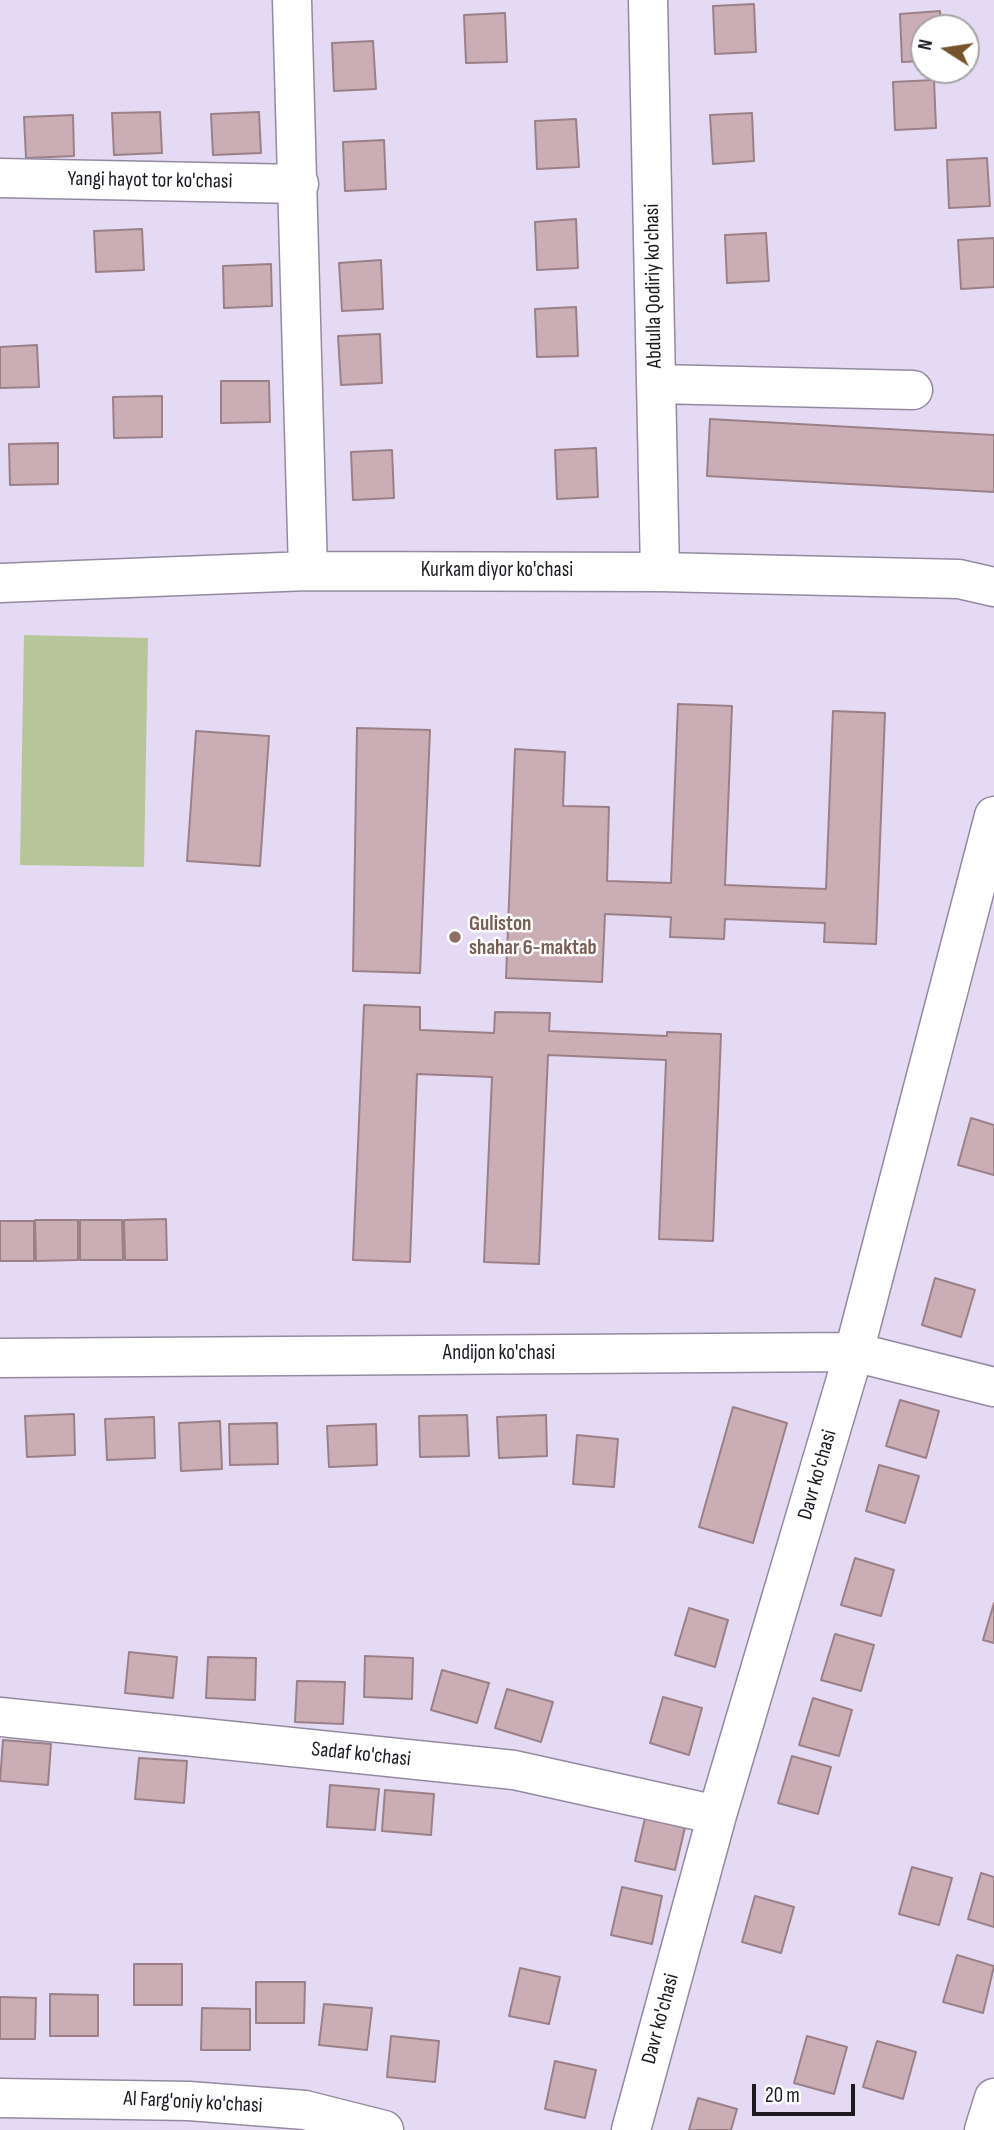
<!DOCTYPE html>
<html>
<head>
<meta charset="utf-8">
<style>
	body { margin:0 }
	#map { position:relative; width:994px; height:2130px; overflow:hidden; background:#e4daf3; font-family:"Sofia Sans Condensed",sans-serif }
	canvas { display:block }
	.north { position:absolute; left:910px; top:14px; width:70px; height:70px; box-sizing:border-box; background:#fff; border:2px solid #a4a3a6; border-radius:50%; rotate:282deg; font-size:19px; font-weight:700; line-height:28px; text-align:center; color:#1c1921 }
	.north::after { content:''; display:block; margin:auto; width:24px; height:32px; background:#76532c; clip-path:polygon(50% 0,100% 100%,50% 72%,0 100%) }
	.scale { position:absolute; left:752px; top:2084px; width:103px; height:32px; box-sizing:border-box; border:4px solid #1c1921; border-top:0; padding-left:9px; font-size:21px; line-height:24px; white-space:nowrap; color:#1c1921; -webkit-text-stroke:5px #fff; paint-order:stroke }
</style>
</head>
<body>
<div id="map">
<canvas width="994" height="2130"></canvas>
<div class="north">N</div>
<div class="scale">20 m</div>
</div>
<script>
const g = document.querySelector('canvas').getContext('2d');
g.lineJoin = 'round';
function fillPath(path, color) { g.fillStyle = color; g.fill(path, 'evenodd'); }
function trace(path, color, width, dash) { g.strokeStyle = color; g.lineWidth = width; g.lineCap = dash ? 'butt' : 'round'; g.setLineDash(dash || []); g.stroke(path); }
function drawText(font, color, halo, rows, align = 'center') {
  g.font = font + ' "Sofia Sans Condensed",sans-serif'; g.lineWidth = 5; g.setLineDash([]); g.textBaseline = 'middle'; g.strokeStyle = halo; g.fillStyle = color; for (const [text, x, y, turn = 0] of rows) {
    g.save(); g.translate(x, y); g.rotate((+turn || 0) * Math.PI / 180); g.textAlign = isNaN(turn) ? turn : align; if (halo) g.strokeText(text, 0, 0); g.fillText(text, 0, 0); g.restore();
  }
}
fillPath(new Path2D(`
	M24,635L148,638L144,867L20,865Z`), '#b7c699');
const building = new Path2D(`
	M754,4L756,52L715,54L713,6Z
	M940,11L941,28H924V61L902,62L900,14Z
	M505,13L507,62L466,63L464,15Z
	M373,41L376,89L334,91L332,43Z
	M934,80L936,128L895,130L893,82Z
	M160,112L162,153L114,155L112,113Z
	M259,112L261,153L213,155L211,114Z
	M752,113L754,161L713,164L710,115Z
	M73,115L74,156L26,158L24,117Z
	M576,119L579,167L537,169L535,121Z
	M384,140L386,189L345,191L343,142Z
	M987,158L990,206L949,208L947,160Z
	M576,219L578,268L537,270L535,222Z
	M142,229L144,270L96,272L94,231Z
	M766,233L769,281L727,283L725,235Z
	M994,238V287L961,289L958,240Z
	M381,260L383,309L342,311L339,263Z
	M271,264L272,306L224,308L223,266Z
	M576,307L578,356L537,357L535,309Z
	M380,334L382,383L341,385L338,336Z
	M37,345L39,387L0,388V347Z
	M221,381H269L270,422L221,423Z
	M162,396V437L114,438L113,397Z
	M710,419L994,435V492L707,476Z
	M58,443V484L10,485L9,444Z
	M596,448L598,497L557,499L555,450Z
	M392,450L394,498L353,500L351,452Z
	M678,704L732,706L725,885L826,889L833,711L885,713L876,944L824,942L825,923L725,919L724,939L670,937L671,917L605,914L602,982L506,978L515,749L565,752L563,806L609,807L607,881L671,883Z
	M357,728L430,730L420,973L353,971Z
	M196,731L269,736L260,866L187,861Z
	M364,1005L420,1007V1030L494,1033L495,1012L550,1013L549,1031L667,1036V1032L721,1034L713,1241L659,1239L666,1060L548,1055L539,1264L484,1262L492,1077L417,1074L410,1262L353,1260Z
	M971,1118L994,1125V1175L958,1165Z
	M166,1219L167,1260H125L124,1220Z
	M35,1220H78V1260L36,1261Z
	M80,1220H122L123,1260H80Z
	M0,1221H34V1261H0Z
	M935,1278L975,1290L961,1337L922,1325Z
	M900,1400L939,1411L926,1458L886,1446Z
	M733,1407L787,1423L753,1543L699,1527Z
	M74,1414L75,1455L27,1457L25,1416Z
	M467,1415L469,1456L420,1457L419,1416Z
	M546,1415L547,1456L499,1458L497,1417Z
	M154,1417L155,1458L107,1460L105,1419Z
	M220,1421L222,1469L181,1471L179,1423Z
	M277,1423L278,1464L230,1465L229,1424Z
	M376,1424L377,1465L329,1467L327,1426Z
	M577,1435L618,1439L614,1487L573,1484Z
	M879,1465L919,1476L905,1523L866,1511Z
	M855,1558L894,1570L881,1616L841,1605Z
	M994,1603V1643L983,1640Z
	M689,1608L728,1620L715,1667L675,1655Z
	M835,1634L874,1645L861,1691L821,1680Z
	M129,1652L177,1657L173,1698L125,1693Z
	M365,1656L413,1658L412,1699L364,1697Z
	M208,1657L256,1658L255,1700L206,1698Z
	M442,1670L489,1683L477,1723L431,1710Z
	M297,1681L345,1682L343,1724L295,1722Z
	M507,1689L553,1702L541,1742L495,1728Z
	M663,1697L702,1708L689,1755L650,1743Z
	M813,1698L852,1710L839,1756L799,1745Z
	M3,1740L51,1744L48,1785L0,1781Z
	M792,1756L831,1767L818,1814L778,1803Z
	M139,1758L187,1761L184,1803L135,1799Z
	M330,1785L379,1789L375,1830L327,1827Z
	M385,1790L434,1794L431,1835L382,1831Z
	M646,1814L686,1823L675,1870L635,1861Z
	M912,1867L952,1878L939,1925L899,1914Z
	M981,1873L994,1877V1927L968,1919Z
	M622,1887L662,1896L652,1944L611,1935Z
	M755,1896L794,1907L781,1953L742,1942Z
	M957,1955L994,1966L983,2013L943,2002Z
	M134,1964H182V2005H134Z
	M520,1968L560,1977L549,2024L509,2016Z
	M256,1982H305L304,2023H256Z
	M50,1994L98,1995V2036H50Z
	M0,1997L36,1998L35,2039H0Z
	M324,2004L372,2008L367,2050L319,2045Z
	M202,2008L250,2009V2050H201Z
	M391,2036L439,2041L435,2082L387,2077Z
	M807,2036L847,2047L834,2094L794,2083Z
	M877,2041L916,2052L903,2099L863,2087Z
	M555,2061L596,2070L585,2118L545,2109Z
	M698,2098L737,2109L731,2130H689Z`);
fillPath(building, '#cbaeb5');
trace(building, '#9b8087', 2);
const minor = new Path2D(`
	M292,0L308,571
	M648,0L660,572
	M0,178L299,184
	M656,384L913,390
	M0,583L308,571L660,572L959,579L994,587
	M0,1358L854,1352L994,1387
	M0,1717L514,1770L717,1815
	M0,2098L189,2101L305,2110L384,2130
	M631,2130L717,1815L854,1352L994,816
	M984,2130L994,2098`);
trace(minor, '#938aa0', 41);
trace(minor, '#fff', 38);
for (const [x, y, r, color] of [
	[455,937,7,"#8d6e63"]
]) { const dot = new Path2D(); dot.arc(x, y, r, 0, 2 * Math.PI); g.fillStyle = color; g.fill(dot); trace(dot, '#fff', 2.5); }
drawText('21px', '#1c1921', '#fff', [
	["Yangi hayot tor ko'chasi",150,181,1],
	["Abdulla Qodiriy ko'chasi",654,286,-91],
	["Kurkam diyor ko'chasi",497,571],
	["Andijon ko'chasi",499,1354],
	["Davr ko'chasi",818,1475,-74],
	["Sadaf ko'chasi",361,1755,6],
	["Davr ko'chasi",661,2019,-75],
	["Al Farg'oniy ko'chasi",193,2103,3]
]);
drawText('bold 21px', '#785e54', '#fff', [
	["Guliston",469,925],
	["shahar 6-maktab",469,949]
], 'left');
</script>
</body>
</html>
